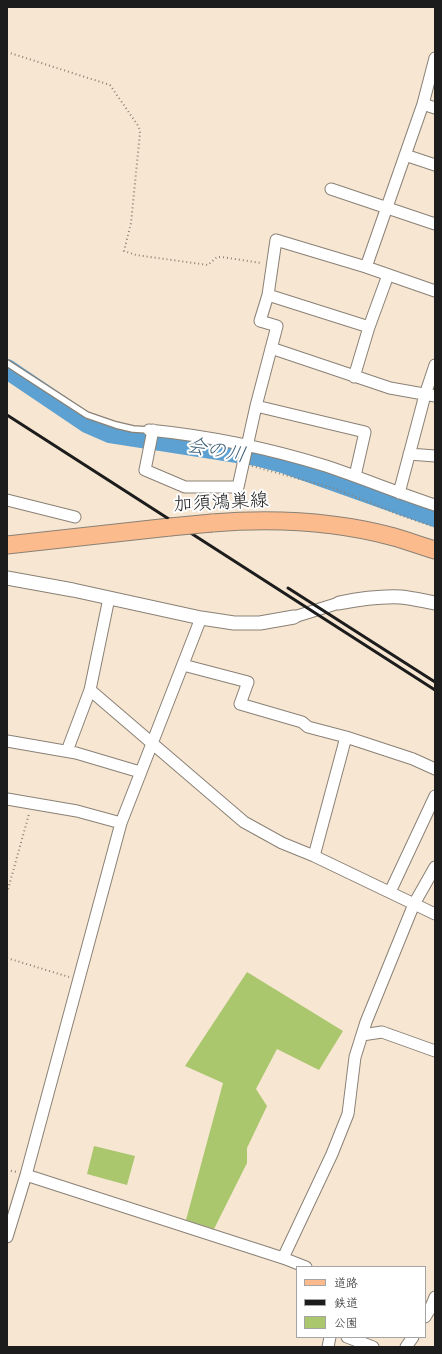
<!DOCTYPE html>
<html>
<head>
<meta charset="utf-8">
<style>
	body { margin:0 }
	#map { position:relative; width:442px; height:1354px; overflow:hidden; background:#f7e6d1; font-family:Caveat,"Klee One",sans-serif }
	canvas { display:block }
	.frame { position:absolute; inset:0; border:8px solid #1c1c1c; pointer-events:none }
	.legend { position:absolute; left:296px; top:1266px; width:130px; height:72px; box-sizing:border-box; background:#fff; border:1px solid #a4a4a4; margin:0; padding:5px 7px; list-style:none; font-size:12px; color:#1c1c1c }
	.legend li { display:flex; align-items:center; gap:8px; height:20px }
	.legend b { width:20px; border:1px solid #a4a4a4 }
</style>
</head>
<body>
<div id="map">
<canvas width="442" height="1354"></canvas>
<div class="frame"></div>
<ul class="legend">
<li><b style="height:5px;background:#fbbb8c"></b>道路</li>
<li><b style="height:5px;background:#1c1c1c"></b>鉄道</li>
<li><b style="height:11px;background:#aac76e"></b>公園</li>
</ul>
</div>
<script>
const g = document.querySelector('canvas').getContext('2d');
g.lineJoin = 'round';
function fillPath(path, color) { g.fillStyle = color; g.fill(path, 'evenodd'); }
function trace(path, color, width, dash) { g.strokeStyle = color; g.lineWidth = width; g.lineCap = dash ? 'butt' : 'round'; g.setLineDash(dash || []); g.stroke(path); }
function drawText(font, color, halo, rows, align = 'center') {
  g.font = font + ' Caveat,"Klee One",sans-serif'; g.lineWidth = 4; g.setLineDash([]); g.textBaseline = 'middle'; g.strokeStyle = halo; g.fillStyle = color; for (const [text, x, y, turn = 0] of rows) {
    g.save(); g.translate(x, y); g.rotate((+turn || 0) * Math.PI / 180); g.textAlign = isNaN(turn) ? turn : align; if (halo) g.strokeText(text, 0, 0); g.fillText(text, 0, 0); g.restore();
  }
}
fillPath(new Path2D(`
	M247,972L343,1031L319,1070L277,1049L256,1089L267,1106L247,1148V1163L214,1229L186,1220L223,1083L185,1066Z
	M94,1146L135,1156L127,1185L87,1174Z`), '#aac76e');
trace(new Path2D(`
	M7,369L87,423L110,433L257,456L283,463L435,517`), '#5ca1d1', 20);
const service = new Path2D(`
	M7,363L87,415L116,425L133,429L149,430`);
const minor = new Path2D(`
	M423,104L435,108
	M405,155L435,165
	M331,189L435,224
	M366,267L423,104L435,58
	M268,295L369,327
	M271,348L390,388L435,396
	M354,377L369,327L388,275
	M256,406L365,432L355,476
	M149,430C209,436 268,448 326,466C362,478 398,493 435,505
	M153,430L145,470L185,487H238L256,406L277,326L260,321L268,295L276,240L366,267L435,291
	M409,454L435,456
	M399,493L425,395L435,365
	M7,500L75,517
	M294,617L339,603
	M183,665L248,682L240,704L302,722L308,727L346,737
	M90,690L244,822L282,843L314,856L435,914
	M7,741L76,753L140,772
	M67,751L90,690L109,598
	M7,799L77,811L121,823
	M314,856L346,737L413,759L435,769
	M390,892L435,796
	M362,1035L382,1032L435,1051
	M26,1175L283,1258L306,1267
	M7,1237L26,1175L121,823L201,618
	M283,1258L332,1154L348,1114L355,1057L366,1022L414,904L435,867
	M425,1317L430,1309L435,1297
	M347,1337L373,1347
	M328,1347L330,1337
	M406,1347L413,1337`);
const tertiary = new Path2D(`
	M7,578L73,590L201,618L234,623H260L294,617
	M339,603C359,599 380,596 401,597C412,598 424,601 435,603`);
const primary = new Path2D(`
	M212,523C273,518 335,521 394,537C408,541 421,546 435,550
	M7,545L170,527`);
trace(service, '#8a8176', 8);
trace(minor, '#8a8176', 13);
trace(tertiary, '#8a8176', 15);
trace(primary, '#8a8176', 19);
trace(new Path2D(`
	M7,52L110,85L139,127L140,133L131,223L124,251L136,255L208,265L217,257H222L261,263
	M252,466L336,489L400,515L435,527
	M7,893L29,814
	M7,958L69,977
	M7,1170L17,1172`), '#8a8176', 2, [1, 3]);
trace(service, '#fff', 5.5);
trace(minor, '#fff', 11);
trace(tertiary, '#fff', 13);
trace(primary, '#fbbb8c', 17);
trace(new Path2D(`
	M7,415L435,690
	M288,588L435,682`), '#1c1c1c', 3);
const primaryBridge = new Path2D(`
	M170,527L212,523`);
trace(primaryBridge, '#8a8176', 19, []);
trace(primaryBridge, '#fbbb8c', 17);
drawText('19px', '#1c1c1c', '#fff', [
	["加須鴻巣線",221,503,-3]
]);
drawText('italic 20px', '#3c5e76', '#fff', [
	["会の川",216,451,10]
]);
</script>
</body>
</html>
